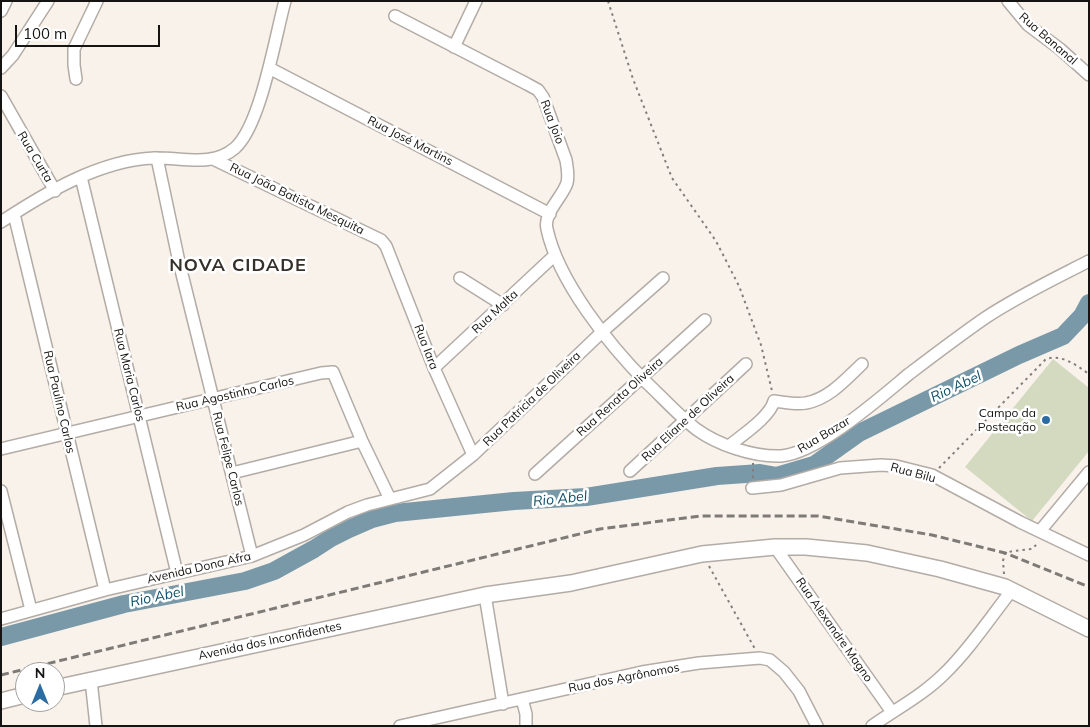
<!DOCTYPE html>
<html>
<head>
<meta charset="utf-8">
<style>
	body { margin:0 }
	#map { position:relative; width:1090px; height:727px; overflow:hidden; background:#f8f2eb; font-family:Mulish,sans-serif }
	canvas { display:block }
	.frame { position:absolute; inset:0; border:2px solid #161412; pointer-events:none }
	.north { position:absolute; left:15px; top:662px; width:50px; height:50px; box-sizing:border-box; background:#fff; border:1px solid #a2a1a0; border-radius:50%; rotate:0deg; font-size:14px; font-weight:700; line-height:20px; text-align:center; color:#161412 }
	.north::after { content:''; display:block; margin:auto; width:18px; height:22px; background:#2b6da3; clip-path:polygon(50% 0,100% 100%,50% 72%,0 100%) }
	.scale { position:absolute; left:15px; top:25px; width:145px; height:22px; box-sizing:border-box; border:2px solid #161412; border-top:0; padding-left:6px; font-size:15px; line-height:18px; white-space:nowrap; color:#161412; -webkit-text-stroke:4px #fff; paint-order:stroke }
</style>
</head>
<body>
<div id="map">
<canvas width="1090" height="727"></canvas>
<div class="frame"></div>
<div class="north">N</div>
<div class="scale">100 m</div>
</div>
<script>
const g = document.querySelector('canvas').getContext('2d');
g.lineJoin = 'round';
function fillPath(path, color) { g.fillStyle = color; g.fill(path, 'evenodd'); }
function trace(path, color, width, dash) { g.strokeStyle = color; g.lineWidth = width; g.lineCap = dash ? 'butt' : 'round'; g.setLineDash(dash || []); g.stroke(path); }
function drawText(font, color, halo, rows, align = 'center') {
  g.font = font + ' Mulish,sans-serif'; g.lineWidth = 5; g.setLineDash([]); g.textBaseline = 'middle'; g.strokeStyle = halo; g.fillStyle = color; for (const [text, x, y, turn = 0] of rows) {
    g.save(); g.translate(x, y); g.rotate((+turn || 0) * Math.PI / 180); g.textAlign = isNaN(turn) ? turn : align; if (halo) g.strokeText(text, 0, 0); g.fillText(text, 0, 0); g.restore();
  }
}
fillPath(new Path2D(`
	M1053,359L1089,388V451L1032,521L965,467Z`), '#d3dac0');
trace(new Path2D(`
	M1,637L124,604L245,581L274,571L314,549L331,538L349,529L372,519L395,513L514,501L586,497L717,476L760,473L777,476L814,465L859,433L1019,355L1063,336L1082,316L1089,303`), '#7999a9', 18);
const street = new Path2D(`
	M1008,1L1028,25L1060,49L1089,75
	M1,11L6,1
	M395,16L527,84L538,90L543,97L566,160C567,167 569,175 567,183C562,198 543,213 547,229C558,281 610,346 647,383C663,398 678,415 696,429C718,445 753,457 781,456C818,453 880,398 909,374C934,355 959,336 985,318C1018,296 1054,279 1089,261
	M454,47L476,1
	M1,68L13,55L48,1
	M269,68L550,214
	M76,79L74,65V49L97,1
	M1,96L55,191
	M157,158L179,262L252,556
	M213,159L381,240L386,246L434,368L473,455
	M81,177L177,573
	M14,214L105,590
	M1,222C45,193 100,160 154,158C181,157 212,168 235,148C261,125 275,37 285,1
	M460,278L503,305
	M434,368L555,255
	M729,446C742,435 770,417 774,401C784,402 796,405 806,403C829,399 846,379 862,364
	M1,449L321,373L333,372L362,441L390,499
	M630,471L746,364
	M232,473L362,441
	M535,474L705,320
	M752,488L781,485L840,468L881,465L896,466L932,475L1020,522L1089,555
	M1,491L31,610
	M1040,531L1089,472
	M775,547L892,712
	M485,595L503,704
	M1,619L105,590L252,556L304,535L348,512L367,505L430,489L473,455L602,332L663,278
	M91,680L96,726
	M522,699L526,714V726
	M400,726L642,672L699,663L760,658L770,660L784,672L799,691L817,726
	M872,726C896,709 923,695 944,674C969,650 990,618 1012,590`);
const secondary = new Path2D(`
	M55,688L485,595L571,583L702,554L775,547H806L867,553L940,569L1005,587L1089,629
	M1,701L25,695`);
trace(street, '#b3aca6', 14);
trace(secondary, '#b3aca6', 18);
trace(new Path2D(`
	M608,1L633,79L672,178L716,241L739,286L761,345L772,391
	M939,468L1046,359C1062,354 1076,365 1089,374
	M753,478V463
	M709,566L755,649
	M1004,574L1003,561L1005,553L1013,551L1032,549L1038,543`), '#827e7a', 2, [2.5, 4]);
trace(street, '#fff', 11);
trace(secondary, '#fff', 15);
trace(new Path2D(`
	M1,675L600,529L700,516H818L932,535L1005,553L1089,587`), '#7e7a76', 3, [8, 4]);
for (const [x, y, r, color] of [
	[1046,420,5,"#2b6da3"]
]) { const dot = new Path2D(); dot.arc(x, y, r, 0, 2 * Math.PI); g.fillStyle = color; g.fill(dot); trace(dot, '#fff', 2); }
drawText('12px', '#161412', '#fff', [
	["Rua Bananal",1048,39,41],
	["Rua Joio",552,122,69],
	["Rua José Martins",410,141,27],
	["Rua Curta",35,157,59],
	["Rua João Batista Mesquita",297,199,26],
	["Rua Malta",495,312,-43],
	["Rua Iara",426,347,69],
	["Rua Maria Carlos",129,375,76],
	["Rua Agostinho Carlos",235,394,-13],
	["Rua Renata Oliveira",620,397,-42],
	["Rua Patricia de Oliveira",532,399,-44],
	["Rua Paulino Carlos",59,402,77],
	["Rua Eliane de Oliveira",688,418,-43],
	["Rua Bazar",824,435,-31],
	["Rua Felipe Carlos",228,459,76],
	["Rua Bilu",913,473,15],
	["Avenida Dona Afra",199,568,-13],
	["Rua Alexandre Magno",834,630,55],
	["Avenida dos Inconfidentes",270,641,-12],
	["Rua dos Agrônomos",624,678,-11]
]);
drawText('12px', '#161412', '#fff', [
	["Campo da",1036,413],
	["Posteação",1036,427]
], 'right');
drawText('italic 14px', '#0f4e67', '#fff', [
	["Rio Abel",956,387,-25],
	["Rio Abel",560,499,-6],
	["Rio Abel",157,597,-12]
]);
g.letterSpacing = '1px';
drawText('bold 18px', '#35302a', '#fff', [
	["NOVA CIDADE",238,266]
]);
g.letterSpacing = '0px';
</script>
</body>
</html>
